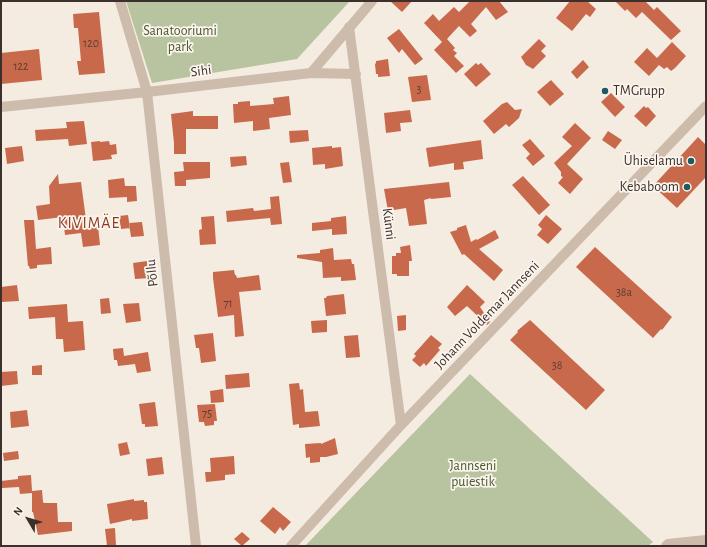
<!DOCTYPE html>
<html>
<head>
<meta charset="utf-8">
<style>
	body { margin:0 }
	#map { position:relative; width:707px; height:547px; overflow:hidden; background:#f4ebe1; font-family:"Alegreya Sans",sans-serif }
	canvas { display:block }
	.frame { position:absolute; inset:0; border:2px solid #3b302b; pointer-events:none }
	.north { position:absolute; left:8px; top:499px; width:40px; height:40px; -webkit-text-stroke:3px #fbf5ee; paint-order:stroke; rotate:308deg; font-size:11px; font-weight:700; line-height:16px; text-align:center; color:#3b302b }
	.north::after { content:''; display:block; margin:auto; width:14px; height:18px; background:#3b302b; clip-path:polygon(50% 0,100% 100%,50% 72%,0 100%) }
</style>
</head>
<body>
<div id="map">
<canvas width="707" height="547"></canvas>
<div class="frame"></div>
<div class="north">N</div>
</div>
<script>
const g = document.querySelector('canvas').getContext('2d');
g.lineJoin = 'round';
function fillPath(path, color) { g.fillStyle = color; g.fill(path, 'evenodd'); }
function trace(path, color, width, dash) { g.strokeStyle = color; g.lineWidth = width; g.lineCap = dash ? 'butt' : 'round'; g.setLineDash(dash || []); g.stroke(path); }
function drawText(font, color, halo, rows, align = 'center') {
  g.font = font + ' "Alegreya Sans",sans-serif'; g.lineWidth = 3.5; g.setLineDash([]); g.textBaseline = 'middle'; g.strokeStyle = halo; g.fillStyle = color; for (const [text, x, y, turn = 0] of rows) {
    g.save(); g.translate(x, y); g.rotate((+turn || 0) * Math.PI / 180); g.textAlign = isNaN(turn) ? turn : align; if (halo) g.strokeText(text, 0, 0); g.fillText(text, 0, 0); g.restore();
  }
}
fillPath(new Path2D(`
	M126,1H350L297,59L152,83Z
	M470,374L653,542L648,546H305Z`), '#b8c4a0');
fillPath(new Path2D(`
	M390,1H412L402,12Z
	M470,1H499L508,12L496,20L486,7L471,24L477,31L470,37L459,26L447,39L455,48L453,50L457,53L454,56L464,66L456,73L434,50L442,42L424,23L433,14L439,21L454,7L459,12Z
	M570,1H587L596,9L590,17L586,14L572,31L556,18Z
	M615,1H645L654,10L657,7L681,31L671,40L642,12L636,18L627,9L625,11Z
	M99,12L105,73L79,75L77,61H81L78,28H74L73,14Z
	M399,29L423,59L415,65L402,49L399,53L387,38Z
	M539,39L546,46L541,51L546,56L533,69L526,65L521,57Z
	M672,42L686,56L675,68L671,71L667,67L664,69L659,65L649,76L634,62L647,48L657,58Z
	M39,49L42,80L1,84V53Z
	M388,59L390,76L378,77V74H376L375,64L376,63V61Z
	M583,60L589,67L577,79L571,72Z
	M476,63L478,65L481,63L491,74L476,87L464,74Z
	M427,75L431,100L412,102L408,77Z
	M551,80L564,94L550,106L537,92Z
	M611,93L625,107L615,117L601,102Z
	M289,96L291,115L269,118L270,129L253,131V121L234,123L233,104H238V102L250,101V106L274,104L273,98Z
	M507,102L515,110L522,109L519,118L509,127L506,124L494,134L483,121L502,104Z
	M644,106L646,108L648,107L656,116L646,127L634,116Z
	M410,110L412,122L400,123L401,131L386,133L384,113Z
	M193,111V116H218V129H186V154H174V143L171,114Z
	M84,121L87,144L69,146L68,139L36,141L35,130L67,128L66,122Z
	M575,123L591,138L567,164L583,179L570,194L558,183L563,177L561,176V172L554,163L572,146L562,137Z
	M308,130L309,141L290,143L289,131Z
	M608,131L622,140L615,149L602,140Z
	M698,137L706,145V177L677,208L653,186Z
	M530,139L545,156L533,166L526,158L530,154L522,145Z
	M481,140L483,159L463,162L464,169L454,170V163L429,167L426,148Z
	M100,141V142L109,141L110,145L116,144L117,154L111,155L112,159L93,161L91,142Z
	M22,146L24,161L7,164L5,148Z
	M332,146V148L341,147L343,166L325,169V164L313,165L312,148Z
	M246,156L247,165L231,167L230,157Z
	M183,162H210V178L186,180V186H175L174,172L184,171Z
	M289,162L292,182L283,183L280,163Z
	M58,174L59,184L81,182L87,227L98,226L100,245L83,247L81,233L65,235L63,217L38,220L36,206L50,204L49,186Z
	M523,176L550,205L539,215L512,185Z
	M124,178L125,186H136L137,201L127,202V197L109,198L108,180Z
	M449,182L451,197L431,199V198L424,200L427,224L409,226L406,208L388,211L384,189Z
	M279,196L282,224L271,225L270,218L227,222L226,211L253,208L254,211L271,209L270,197Z
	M128,215L130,228L121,229L119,216Z
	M546,215L562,229L548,244L537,235L542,229L538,225Z
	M214,216L216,244L200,245L199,230L202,229L201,217Z
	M346,216L347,234L332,235V229L312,231V223L331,221V218Z
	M24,220H34L36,249L51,247L52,264L37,265V268L30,269L29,266H28Z
	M142,222L144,236L131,237L129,223Z
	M466,225L471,242L476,239L477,240L495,230L499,238L479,249L503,270L494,281L464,254L462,255L450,232L457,230V228Z
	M410,245L412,261H409V276H397V274H392V256H396V253H401L400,247Z
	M595,247L672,317L662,330L661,329L653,338L576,267Z
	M333,248L334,260L351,259L352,264H354L356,280L341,281V277L323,278L322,262L297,258V255L320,253V250Z
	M147,261L149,278L135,279L133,263Z
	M234,270L235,275H236L237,278L259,275L261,290L239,292L244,336L235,337L234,315L218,317L213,278V272Z
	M17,285L19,301L1,302V287Z
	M467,285L485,302L480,307L490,322L487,325L467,306L455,316L447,307Z
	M344,294L346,314L326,316L324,298H326L327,296Z
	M109,298L111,313L101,314L100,299Z
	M139,303L141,321L126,323L123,304Z
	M67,304L68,322L83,321L85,350L64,352L63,339H56L55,317L29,319L28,307Z
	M406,315V330L398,331L397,316Z
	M327,320V332L312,333L311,321Z
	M530,320L605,390L586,410L510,340L518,332L517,331Z
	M213,333L216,361L201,363L199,348H196L194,335Z
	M358,335L360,357L346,358L344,336Z
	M431,335L442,344L438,348L440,350L426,366L424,363L420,367L412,360L416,356L414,354Z
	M123,348L124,356L148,352L151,371L137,373L135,364L118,366L117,360H114L113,349Z
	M42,365V375H32V366Z
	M17,371L18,384L1,386V372Z
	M249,373L250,387L226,389L225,375Z
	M299,383L300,390L303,389L305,412L318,411L320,426L299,428V424L293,425L289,384Z
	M223,389L224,402L211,403L210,391Z
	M155,402L158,426L145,427V424H142L139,404Z
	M215,404L217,421H214V425L205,426L204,422H199L197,405Z
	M27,410L29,426L11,428L10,412Z
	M335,438L338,454L326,457H320V462L310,463V457L306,458L305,444L321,443V444Z
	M127,442L130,454L120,456L118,444Z
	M18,451L19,459L4,461L3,453Z
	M234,456L235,474L225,475V480L206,482L205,472H211L210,458Z
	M162,457L164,474L148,476L146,459Z
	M31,475L32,491L42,490L43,502L44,503H57L58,522H72V531L38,535L33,512H32V493L20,494L19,487L2,488L1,481L18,479V476Z
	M134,499V501L144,500V502H147L148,519L132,521V519L110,524L107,504Z
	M273,507L291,522L283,531L280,527L275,534L260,521Z
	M115,528L116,546H107L105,529Z
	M242,532L250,539L242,546L234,539Z`), '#c8694b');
trace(new Path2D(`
	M120,1L147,92L196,546
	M349,27L401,425
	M311,73L356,74
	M1,107L147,92L311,73L372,1
	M291,546L401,425L706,106
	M666,546L668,544L706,540`), '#cdbbac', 10);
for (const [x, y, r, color] of [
	[605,91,4,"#1f5a5e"],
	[691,161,4,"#1f5a5e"],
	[687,187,4,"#1f5a5e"]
]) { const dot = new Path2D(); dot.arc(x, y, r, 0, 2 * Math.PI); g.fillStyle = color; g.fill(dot); trace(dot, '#fbf5ee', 1.5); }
drawText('12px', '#5e3e33', null, [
	["120",91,43],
	["122",21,66],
	["3",419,89],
	["38a",624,292],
	["71",228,303],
	["38",557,365],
	["75",207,413]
]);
drawText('14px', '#4a5a2e', '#fbf5ee', [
	["Sanatooriumi",180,31],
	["park",180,47],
	["Jannseni",473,466],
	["puiestik",473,482]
]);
drawText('14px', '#3b302b', '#fbf5ee', [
	["Sihi",201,71,-7],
	["Künni",389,224,83],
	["Põllu",152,273,-96],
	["Johann Voldemar Jannseni",487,315,-46]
]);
drawText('14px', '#3b302b', '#fbf5ee', [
	["TMGrupp",613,91,"left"],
	["Ühiselamu",683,161],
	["Kebaboom",679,187]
], 'right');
g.letterSpacing = '1px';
drawText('16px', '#8c3b22', '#fbf5ee', [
	["KIVIMÄE",89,223]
]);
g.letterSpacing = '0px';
</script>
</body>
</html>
